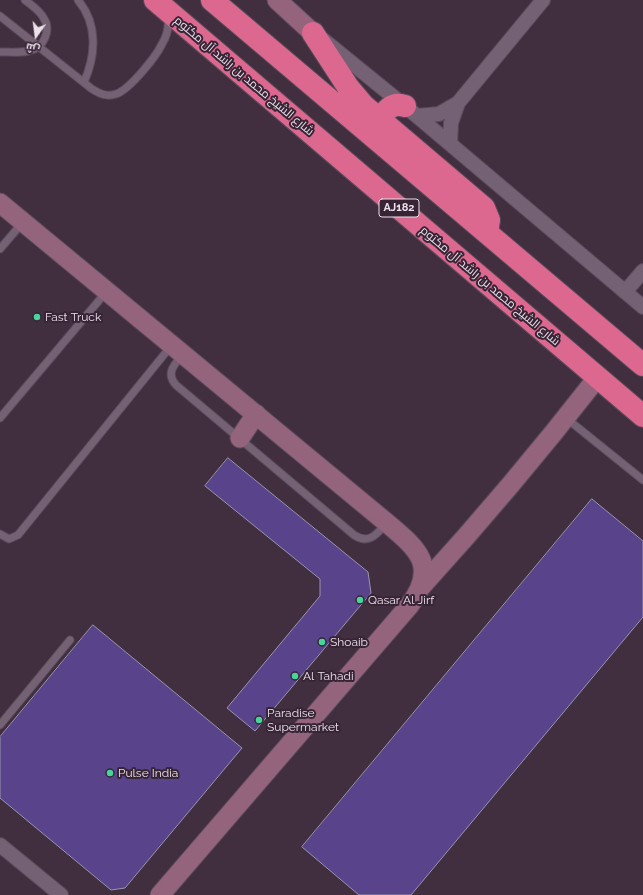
<!DOCTYPE html>
<html>
<head>
<meta charset="utf-8">
<style>
	body { margin:0 }
	#map { position:relative; width:643px; height:895px; overflow:hidden; background:#412f40; font-family:Raleway,Cairo,sans-serif }
	canvas { display:block }
	.north { position:absolute; left:16px; top:16px; width:40px; height:40px; -webkit-text-stroke:3px #372536; paint-order:stroke; rotate:194deg; font-size:11px; font-weight:700; line-height:16px; text-align:center; color:#ece0eb }
	.north::after { content:''; display:block; margin:auto; width:14px; height:18px; background:#ece0eb; clip-path:polygon(50% 0,100% 100%,50% 72%,0 100%) }
</style>
</head>
<body>
<div id="map">
<canvas width="643" height="895"></canvas>
<div class="north">ش</div>
</div>
<script>
const g = document.querySelector('canvas').getContext('2d');
g.lineJoin = 'round';
function fillPath(path, color) { g.fillStyle = color; g.fill(path, 'evenodd'); }
function trace(path, color, width, dash) { g.strokeStyle = color; g.lineWidth = width; g.lineCap = dash ? 'butt' : 'round'; g.setLineDash(dash || []); g.stroke(path); }
function drawText(font, color, halo, rows, align = 'center') {
  g.font = font + ' Raleway,Cairo,sans-serif'; g.lineWidth = 4; g.setLineDash([]); g.textBaseline = 'middle'; g.strokeStyle = halo; g.fillStyle = color; for (const [text, x, y, turn = 0] of rows) {
    g.save(); g.translate(x, y); g.rotate((+turn || 0) * Math.PI / 180); g.textAlign = isNaN(turn) ? turn : align; if (halo) g.strokeText(text, 0, 0); g.fillText(text, 0, 0); g.restore();
  }
}
const building = new Path2D(`
	M228,458L368,572L371,593L255,731L227,708L320,596V579L205,486Z
	M592,499L643,541V617L411,895H359L302,847Z
	M93,625L242,748L125,888L111,890L0,798V737Z`);
fillPath(building, '#59448c');
trace(building, '#9993ae', 1);
const lane = new Path2D(`
	M78,0C98,24 96,55 84,82
	M0,16L92,89C100,94 107,97 116,94C129,90 156,57 162,44C167,36 169,26 168,17
	M0,52C9,52 20,53 29,51C44,48 52,30 43,17C39,10 31,5 25,0
	M0,249L23,222
	M183,354C175,364 165,373 176,385L354,535C369,545 377,534 387,523
	M0,418L107,291
	M566,418L643,480
	M0,534L9,539L18,535L171,346
	M0,725L70,640`);
const street = new Path2D(`
	M321,38L417,116L643,307
	M417,116L439,114L458,103L543,0
	M450,144L451,123L458,103
	M625,292L643,271
	M0,845L61,895`);
const secondary = new Path2D(`
	M277,0L313,33
	M0,203L387,523C418,549 439,566 409,606L160,895
	M240,438L256,414
	M420,588C482,520 541,450 597,378`);
const highway = new Path2D(`
	M155,0L643,416
	M212,0L643,365
	M313,33L348,87L364,106L484,208L489,220L487,233
	M382,123C383,110 392,102 405,106`);
trace(lane, '#5a4b5a', 9);
trace(street, '#5a4b5a', 16);
trace(secondary, '#5a4b5a', 21);
trace(highway, '#5a4b5a', 24);
trace(lane, '#756174', 7);
trace(street, '#756174', 14);
trace(secondary, '#94637c', 19);
trace(highway, '#dc678f', 22);
for (const [x, y, r, color] of [
	[37,317,4,"#49d49c"],
	[360,600,4,"#49d49c"],
	[322,642,4,"#49d49c"],
	[295,676,4,"#49d49c"],
	[259,720,4,"#49d49c"],
	[110,773,4,"#49d49c"]
]) { const dot = new Path2D(); dot.arc(x, y, r, 0, 2 * Math.PI); g.fillStyle = color; g.fill(dot); trace(dot, '#372536', 1.5); }
for (const [x, y, w] of [
	[399,208,40]
]) { const box = new Path2D(); box.roundRect(x - w / 2, y - 9, w, 18, 3); g.fillStyle = '#372536'; g.fill(box); trace(box, '#ece0eb', 1); }
drawText('bold 11px', '#ece0eb', null, [
	["AJ182",399,208]
]);
drawText('12px', '#ece0eb', '#372536', [
	["شارع الشيخ محمد بن راشد آل مكتوم",244,76,40],
	["شارع الشيخ محمد بن راشد آل مكتوم",490,286,40]
]);
drawText('12px', '#ece0eb', '#372536', [
	["Fast Truck",45,317],
	["Qasar Al Jirf",368,600],
	["Shoaib",330,642],
	["Al Tahadi",303,676],
	["Paradise",267,713],
	["Supermarket",267,727],
	["Pulse India",118,773]
], 'left');
</script>
</body>
</html>
